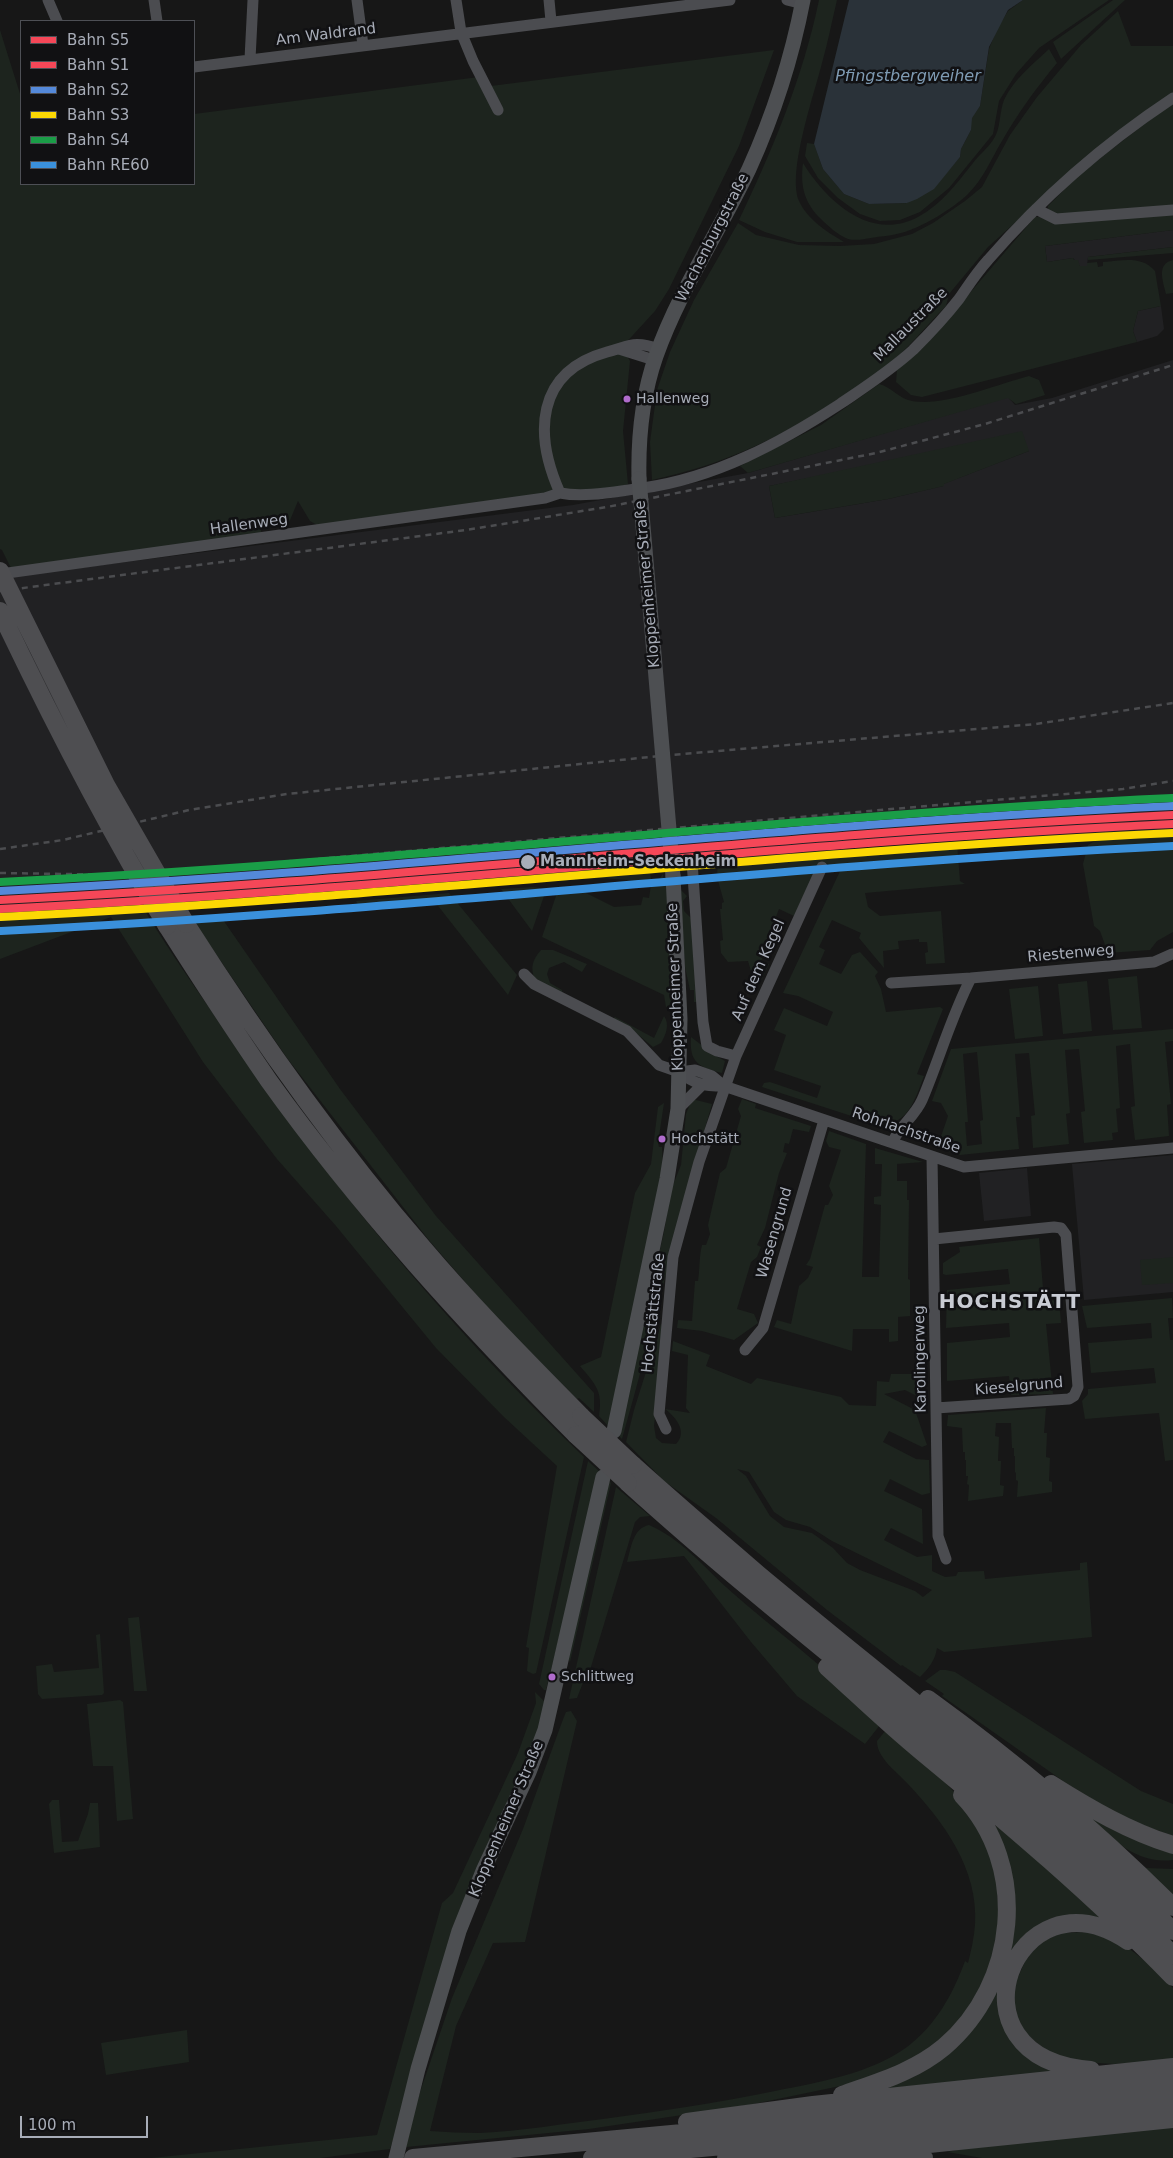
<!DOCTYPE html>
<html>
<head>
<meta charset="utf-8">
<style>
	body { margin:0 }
	#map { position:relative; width:1173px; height:2158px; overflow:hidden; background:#171717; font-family:"DejaVu Sans",sans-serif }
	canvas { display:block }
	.legend { position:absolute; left:20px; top:20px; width:175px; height:165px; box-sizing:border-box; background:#111113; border:1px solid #4d4f55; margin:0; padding:6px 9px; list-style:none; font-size:15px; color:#a8adb8 }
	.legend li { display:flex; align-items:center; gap:10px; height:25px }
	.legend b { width:25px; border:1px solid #4d4f55 }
	.scale { position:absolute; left:20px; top:2116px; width:128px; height:22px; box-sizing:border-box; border:2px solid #a8adb8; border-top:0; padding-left:6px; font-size:15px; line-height:18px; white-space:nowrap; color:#a8adb8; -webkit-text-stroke:4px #111113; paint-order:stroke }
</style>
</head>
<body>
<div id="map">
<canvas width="1173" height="2158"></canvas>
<ul class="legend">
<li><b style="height:6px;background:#f54758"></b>Bahn S5</li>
<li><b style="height:6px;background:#f54758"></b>Bahn S1</li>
<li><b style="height:6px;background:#5489da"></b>Bahn S2</li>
<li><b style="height:6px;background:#fcd804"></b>Bahn S3</li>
<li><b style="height:6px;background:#1a9d47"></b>Bahn S4</li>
<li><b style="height:6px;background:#3a90db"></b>Bahn RE60</li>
</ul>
<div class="scale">100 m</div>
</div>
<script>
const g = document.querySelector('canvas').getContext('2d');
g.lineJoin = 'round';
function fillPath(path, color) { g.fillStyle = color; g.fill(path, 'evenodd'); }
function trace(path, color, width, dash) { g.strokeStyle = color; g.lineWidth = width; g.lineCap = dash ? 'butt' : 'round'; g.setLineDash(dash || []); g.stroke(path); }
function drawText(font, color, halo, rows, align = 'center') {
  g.font = font + ' "DejaVu Sans",sans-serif'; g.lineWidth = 5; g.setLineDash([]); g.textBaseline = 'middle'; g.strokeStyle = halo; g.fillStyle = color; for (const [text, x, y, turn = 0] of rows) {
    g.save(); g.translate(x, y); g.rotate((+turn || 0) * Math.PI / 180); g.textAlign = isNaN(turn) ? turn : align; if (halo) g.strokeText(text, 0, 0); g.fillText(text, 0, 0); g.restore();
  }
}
fillPath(new Path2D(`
	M1173,230V247L1088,257L1087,266H1080L1073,258L1047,262L1045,246Z
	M1161,306L1164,329L1157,336L1137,342L1133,331L1138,311Z
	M1173,360V830L778,849L698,856V862L604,871L603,868L185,902L0,910V578L573,505L748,473L1008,397L1015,405L1052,398ZM1029,451L943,484V486L888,499L775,518L769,486L804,479Z
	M1173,1155V1292L1084,1300L1072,1164Z
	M1027,1168L1031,1216L984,1221L979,1173Z`), '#212123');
fillPath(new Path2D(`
	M819,0H837C832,21 828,42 822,63C814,95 787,172 799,201C807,219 827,232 844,242H797L765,232L739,220C773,149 803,77 819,0Z
	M1023,0H1109L1039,48L1016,74L999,101L993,134L949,188L920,212L900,220L880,221L860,214L838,198L818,178L805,156L807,143L814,144L823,169L844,194L869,204L907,203L949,170L960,157L961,149L971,130V118L980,106L989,49L997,29L1008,11Z
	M1113,0H1125L1061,59L1053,42Z
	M1118,11L1131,46H1173V94L1038,202L988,247L949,294L946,306C926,326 908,349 887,366C876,375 863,382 852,390C789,434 727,464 652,480L650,442L657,390L670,352L694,300L738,223L756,235L799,245L840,246L874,244L912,234L933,223L965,201L982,187L1010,135L1037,97L1081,45Z
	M0,30L21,97V184H194V114L479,77L483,87L774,50L739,146L669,289L655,311L622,347L630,361L623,431L628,484L613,489L317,525L310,521L298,501L288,525L260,527L262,534L12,570L2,550L0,549Z
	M1049,49L1057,63C1037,87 1018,113 1002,141C991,159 983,180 967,195C952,209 921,228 901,233C891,236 881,236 871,238C864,239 856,241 848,239C838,235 828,226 821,219C804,203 800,185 803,163C827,202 871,242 918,217C941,205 957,183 973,163C979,155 987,149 993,140C1001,129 999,113 1004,100C1013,80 1033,64 1049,49Z
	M1173,102V207L1057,215L1048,210V206L1081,173Z
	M1173,213V230L1045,246L1047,262L1073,258L1074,260H1078L1080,266H1087V263L1097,262L1098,267L1103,266V262C1122,261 1141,255 1155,271L1161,306L1138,311L1133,331L1137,342L922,397L911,395L896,382L897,370L951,315L1035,217Z
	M1173,247V253L1088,260V257Z
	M1173,260V293L1166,294C1163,281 1156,264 1173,260Z
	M1029,376L1039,380L1045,395L1016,404L1008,398L748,473L740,466L821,425L879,384C892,387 899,399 912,401C943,407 998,384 1029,376Z
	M1022,431L1029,451L944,484V486L888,499L775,518L769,486Z
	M1173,836V932L1157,941L1150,950L1108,953L1100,931L1094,926L1083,864L1088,845L1097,840Z
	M957,843L960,881L965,884L865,893L868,907L880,916L941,911L945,963L926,964L925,953L928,952L927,942H919V939L898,941L899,949L883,951L884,968L859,938L861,933L832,920L819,947L825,950L819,964L841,974L852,955L860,952L878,972L875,976L881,989L886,1012L940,1007L943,1009L917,1074L924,1076C914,1102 907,1129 873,1123L762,1087L764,1083L770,1082L817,1098L821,1086L774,1070L786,1035L774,1030L784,1008L827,1026L833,1012L798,996L783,993L841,869L820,861L794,916L779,909L763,950L766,951L761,961L769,964L761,981L753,978L748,961L728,962L721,953L720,941L723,940L720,909H722V903L724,902L717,877L718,859L782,853Z
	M649,867L651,879L641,881L600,878L537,882L190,910L185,902L604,868V871Z
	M663,874L664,882H667L672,983L671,1009L666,1007L664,995L542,937L557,893L580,890L614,907L641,905L643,897L649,898L651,885H655Z
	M533,887L540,888L545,893L532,931L501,889Z
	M680,889L687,896L683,901L684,911L691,918L698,1002H694V990H690L685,967Z
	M449,893L517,975L508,995L435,902L359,906L356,901Z
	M141,904C162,940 186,974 210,1009C318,1171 444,1323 584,1457L536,1673L533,1674L527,1671L529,1648L526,1647L557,1466L504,1417L436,1348L336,1226L277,1159L203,1062L111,917L0,959V910Z
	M219,914L340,1089L436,1216L594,1393V1412L579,1398L577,1399L497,1319L428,1239L287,1058L190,916Z
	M541,950H553L587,964L582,972L564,962L549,968L547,974L550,983L562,990L563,994L535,980C530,968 532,960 541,950Z
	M1137,976L1142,1028L1113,1030L1108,979Z
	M1087,981L1092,1031L1063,1034L1058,984Z
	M1038,986L1043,1036L1015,1039L1009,989Z
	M664,1016C670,1024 666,1035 661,1043L653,1047L636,1033L612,1020L615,1017L654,1038Z
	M1173,1029V1041L1165,1042L1171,1104L1167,1105L1169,1136L1135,1140L1131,1107L1135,1106L1130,1044L1116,1046L1120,1108L1116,1109L1118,1132L1112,1133L1113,1140L1084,1143L1081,1112L1085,1111L1079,1049L1065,1050L1070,1113L1066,1114L1069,1144L1033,1148L1031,1116L1035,1115L1029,1053L1015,1054L1020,1117H1016L1019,1149L960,1155L937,1148L948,1116L941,1103L932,1101L951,1049ZM977,1052L983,1120L980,1121L982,1144L967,1146L965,1122H968L963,1054Z
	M691,1037L716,1056L725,1061L722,1073C699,1067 689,1063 691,1037Z
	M692,1099L712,1104C679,1215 654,1328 622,1439L618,1435L664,1232L671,1190L681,1165L686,1114Z
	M742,1099L756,1104L755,1108L811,1126L809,1132L793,1129L789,1144L785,1143L783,1152L787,1153L779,1173L765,1228L757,1245L761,1247L757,1257L751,1262L737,1309L754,1314L758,1323L734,1340L702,1331L677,1328L678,1320L692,1321L695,1281H698C700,1268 699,1257 702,1245H706L710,1234L708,1225L720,1173L726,1168L741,1116L738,1109Z
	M664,1103L658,1143L659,1147H662L663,1169L609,1427L599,1416C603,1391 596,1385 580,1366L601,1357L635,1193L651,1164L658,1107Z
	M829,1131L866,1144L862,1277H879L881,1205L874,1204V1197L881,1196L882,1164H875V1148L923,1162L897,1164V1181H907V1200H909L908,1279L910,1280V1316L898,1317V1341L889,1342V1329H853L852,1351L774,1327L777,1320L791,1324L799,1286L808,1278L813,1267L806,1265L810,1259L825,1205H828L833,1195L829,1186L841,1150L829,1147L826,1141Z
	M1039,1238L1044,1301L1059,1300L1061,1323L1046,1324L1053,1394L1011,1395L1009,1376L947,1381V1343L1010,1337L1009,1323L946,1328L947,1290L1010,1284L1008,1269L946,1275L943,1274V1263L960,1252L959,1247Z
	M1173,1257V1283L1142,1285L1140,1260Z
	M1172,1298L1173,1318H1168L1170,1340H1173V1460L1165,1461L1159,1413L1085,1419L1082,1401L1088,1394V1389L1156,1383L1154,1368L1091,1373L1088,1343L1152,1338L1151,1323L1087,1328L1082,1306Z
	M665,1323L654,1426L656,1438L662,1443L676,1444C688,1432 676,1417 665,1409L690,1413L686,1408L688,1355L672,1351L673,1341L710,1355L706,1366L751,1384L757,1378L841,1397L849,1405L876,1406L877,1381L889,1382L891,1374H923L921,1398L905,1390L884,1394L915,1410L927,1445L922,1447L889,1431L883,1442L916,1459L929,1460L930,1493L922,1495L890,1479L884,1491L922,1509L923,1544L891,1528L884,1540L917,1557L932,1555V1571L945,1577L956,1576L958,1572L984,1571L985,1579L1080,1570V1563L1087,1562L1092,1637L944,1652L937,1648C935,1661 928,1669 920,1677L902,1665L901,1666L827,1610L716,1518L664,1481L626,1442L634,1410L661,1324ZM737,1469L749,1472L774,1512L786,1520L810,1527L832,1541L932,1590L923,1597L915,1591L860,1570L847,1563L833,1548L812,1533L784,1527L770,1516L746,1476Z
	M1046,1408L1044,1433H1047L1046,1457L1050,1458L1049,1481L1052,1482V1492L1017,1497L1018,1481L1016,1480V1473L1015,1472V1456H1014V1448H1012L1011,1423H996L995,1436L999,1437L998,1461H1001L1000,1485L1004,1486L1003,1496L968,1501L969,1485L967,1484L968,1476H966V1460H965V1452H963L962,1428L947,1426L948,1415Z
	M588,1461L600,1472L546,1690H544L539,1684Z
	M608,1480L611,1483L570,1662L568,1658Z
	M616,1487L650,1516L640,1517L635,1522L587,1680H584L577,1698L569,1699Z
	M649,1525C681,1539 701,1564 726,1587C777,1633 835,1672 880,1725L865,1744L797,1696L751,1642L684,1556L627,1562C631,1548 633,1528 649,1525Z
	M139,1617L147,1691H134L128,1618Z
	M100,1634L104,1693L102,1695L42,1699L38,1694L36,1666L52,1664L54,1672L99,1668L96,1635Z
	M940,1670H946L955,1672L1141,1791L1173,1804V1836L1137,1823L1113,1812L1066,1783L942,1696L944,1694L925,1681Z
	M535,1692L547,1704L390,2149L320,2158H151L377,2135L442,1903L453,1893L518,1753L536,1703Z
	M120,1700L123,1702L133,1819L117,1821L113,1766H93L87,1704Z
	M571,1711L577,1721L525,1942L493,1943L456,2026L430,2131C447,2132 463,2133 480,2133C521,2131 562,2124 603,2119C661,2111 718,2103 775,2091C819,2082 870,2074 907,2047C936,2025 953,1994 965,1961L968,1963C971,1951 974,1938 975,1925C979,1869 943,1821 907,1783C896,1771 877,1758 877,1741L886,1730L932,1769L959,1797L984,1835L1001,1895L994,1960L969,2012L923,2055L864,2081L749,2105L589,2129L406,2147L417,2101L452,1998L523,1829L562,1722L566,1712Z
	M52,1800H59L62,1842L78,1841L88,1814L90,1803H98L100,1847L54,1853L49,1804Z
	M1081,1810L1173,1851V1860C1133,1865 1108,1834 1081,1810Z
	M993,1824L1014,1838L1109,1924L1039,1930L1003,2011L1065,2071L863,2093L919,2070L1002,1969Z
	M1146,1868L1173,1869V1897L1143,1869Z
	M1088,1932L1123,1944L1149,1964L1173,1988V2061L1114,2064L1081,2062L1055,2056L1028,2037L1016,2015L1013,1989L1026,1957L1044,1941L1061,1933Z
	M187,2030L189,2062L106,2075L101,2043Z
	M1173,2126V2158H982L947,2152L970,2147Z`), '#1d241e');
fillPath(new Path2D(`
	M849,0H1023L1008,10L989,47L980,106L972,118L971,130L961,149L960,157L934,189L917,199L907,203L869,204L844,194L823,169L814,144Z`), '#2a3239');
trace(new Path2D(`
	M48,0L57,21
	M154,0L157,21
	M357,0L363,45
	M456,0L461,32L473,61L498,110
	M549,0L551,21
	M787,0L803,4
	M250,59L253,0
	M194,67L730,0
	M1036,209L1056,219L1173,210
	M619,349L654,360
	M560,493C586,498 617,491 643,488C715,478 780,443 840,404C865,387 890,371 913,350C929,334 945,317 959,299C968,286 977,272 988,260C1041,199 1105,143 1173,98
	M560,493C534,435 535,372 607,352C630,346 634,340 659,349
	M0,574L545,498L560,493
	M692,861L703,1022L707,1046L717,1051L736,1056
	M524,974L534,984L627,1031L659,1065L679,1072L695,1070L712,1076L724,1086L964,1167L1173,1148
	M891,983L971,978
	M679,1072C696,1085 703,1086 724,1086
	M678,1109L702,1085
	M893,1141C900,1126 915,1116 922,1100C939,1060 951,1017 971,978L1154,962L1172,954
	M932,1157L938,1536L946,1559
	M934,1239L1054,1227L1061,1228L1066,1235L1078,1387L1074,1396L1069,1399L936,1408
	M745,1350L763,1328L824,1120
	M666,1429L659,1414L673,1257L699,1162L736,1056L822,867`), '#4b4c50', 11);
trace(new Path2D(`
	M639,479C638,437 642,396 656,356C679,291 719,232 749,169C773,116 792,57 803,0
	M614,1431L667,1179L678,1109L680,1019L673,876
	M396,2158L418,2069L459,1931L483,1871L529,1772L545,1730L603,1477`), '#4d4f52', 15);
trace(new Path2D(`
	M186,924C258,1037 335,1146 423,1248C473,1307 527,1361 581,1416
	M167,926C200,978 234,1030 269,1081C360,1208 466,1324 576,1435
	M633,1465C674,1502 716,1538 758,1574C898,1691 1044,1801 1173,1931
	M628,1483C756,1599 893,1704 1024,1815C1076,1859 1125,1907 1173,1955
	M827,1667C858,1695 889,1725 922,1752C1009,1824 1094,1896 1173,1977
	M928,1699C1015,1762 1097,1831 1173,1907
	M1051,1784C1089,1808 1130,1832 1173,1845
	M1091,2070C939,2059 1015,1864 1128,1941
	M842,2095C878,2082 914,2072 944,2047C1018,1984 1030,1866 962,1795
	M687,2122L813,2105L1173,2067
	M892,2157L924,2158
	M413,2158L887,2114L1173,2084
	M592,2158L888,2131L1173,2102
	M726,2158L842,2153L1173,2119`), '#4e4e51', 18);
trace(new Path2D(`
	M0,591L466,530L607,507L876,453L985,424L1173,365
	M0,849L63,840L189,810L287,794L659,756L1036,724L1173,703
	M0,873L131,875L1123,789L1173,781`), '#4b4c4f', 2.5, [6, 5]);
trace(new Path2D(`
	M639,479L673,876`), '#4d4f52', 15);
trace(new Path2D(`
	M0,571L106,785L186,924
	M0,611C51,718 105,824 167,926
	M581,1416L633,1465
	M576,1435L628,1483`), '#4e4e51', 18);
trace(new Path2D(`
	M0,900C392,881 781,833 1173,815`), '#f54758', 8);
trace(new Path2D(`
	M0,909C392,890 781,842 1173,824`), '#f54758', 8);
trace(new Path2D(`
	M0,891C392,872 781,824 1173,806`), '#5489da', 8);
trace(new Path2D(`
	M1,917C392,898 781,851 1173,833`), '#fcd804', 8);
trace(new Path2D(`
	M0,882C391,863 781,816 1172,798`), '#1a9d47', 8);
trace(new Path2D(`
	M1,931C393,912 782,865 1173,846`), '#3a90db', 8);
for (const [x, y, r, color] of [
	[627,399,4.5,"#b06ccc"],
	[528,862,8,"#a8adb8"],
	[662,1139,4.5,"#b06ccc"],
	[552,1677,4.5,"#b06ccc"]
]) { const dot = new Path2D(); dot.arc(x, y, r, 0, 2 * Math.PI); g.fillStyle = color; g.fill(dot); trace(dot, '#111113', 2); }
drawText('14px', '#a8adb8', '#111113', [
	["Hallenweg",636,399],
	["Hochstätt",671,1139],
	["Schlittweg",561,1677]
], 'left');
drawText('15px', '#a8adb8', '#111113', [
	["Am Waldrand",326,35,-7],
	["Wachenburgstraße",713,238,-63],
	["Mallaustraße",911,325,-45],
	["Hallenweg",249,525,-8],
	["Kloppenheimer Straße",648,584,-95],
	["Riestenweg",1071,954,-5],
	["Auf dem Kegel",759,970,-66],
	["Kloppenheimer Straße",676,987,-92],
	["Rohrlachstraße",906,1131,19],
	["Wasengrund",775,1233,-74],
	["Hochstättstraße",654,1313,-84],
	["Karolingerweg",921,1359,-91],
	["Kieselgrund",1019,1387,-5],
	["Kloppenheimer Straße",507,1819,-67]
]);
drawText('bold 15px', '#a8adb8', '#111113', [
	["Mannheim-Seckenheim",540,862]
], 'left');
drawText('italic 16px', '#7f9bb3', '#111113', [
	["Pfingstbergweiher",908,77]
]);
g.letterSpacing = '1px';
drawText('bold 20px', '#c9ccd4', '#111113', [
	["HOCHSTÄTT",1010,1303]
]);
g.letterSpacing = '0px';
</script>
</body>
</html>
